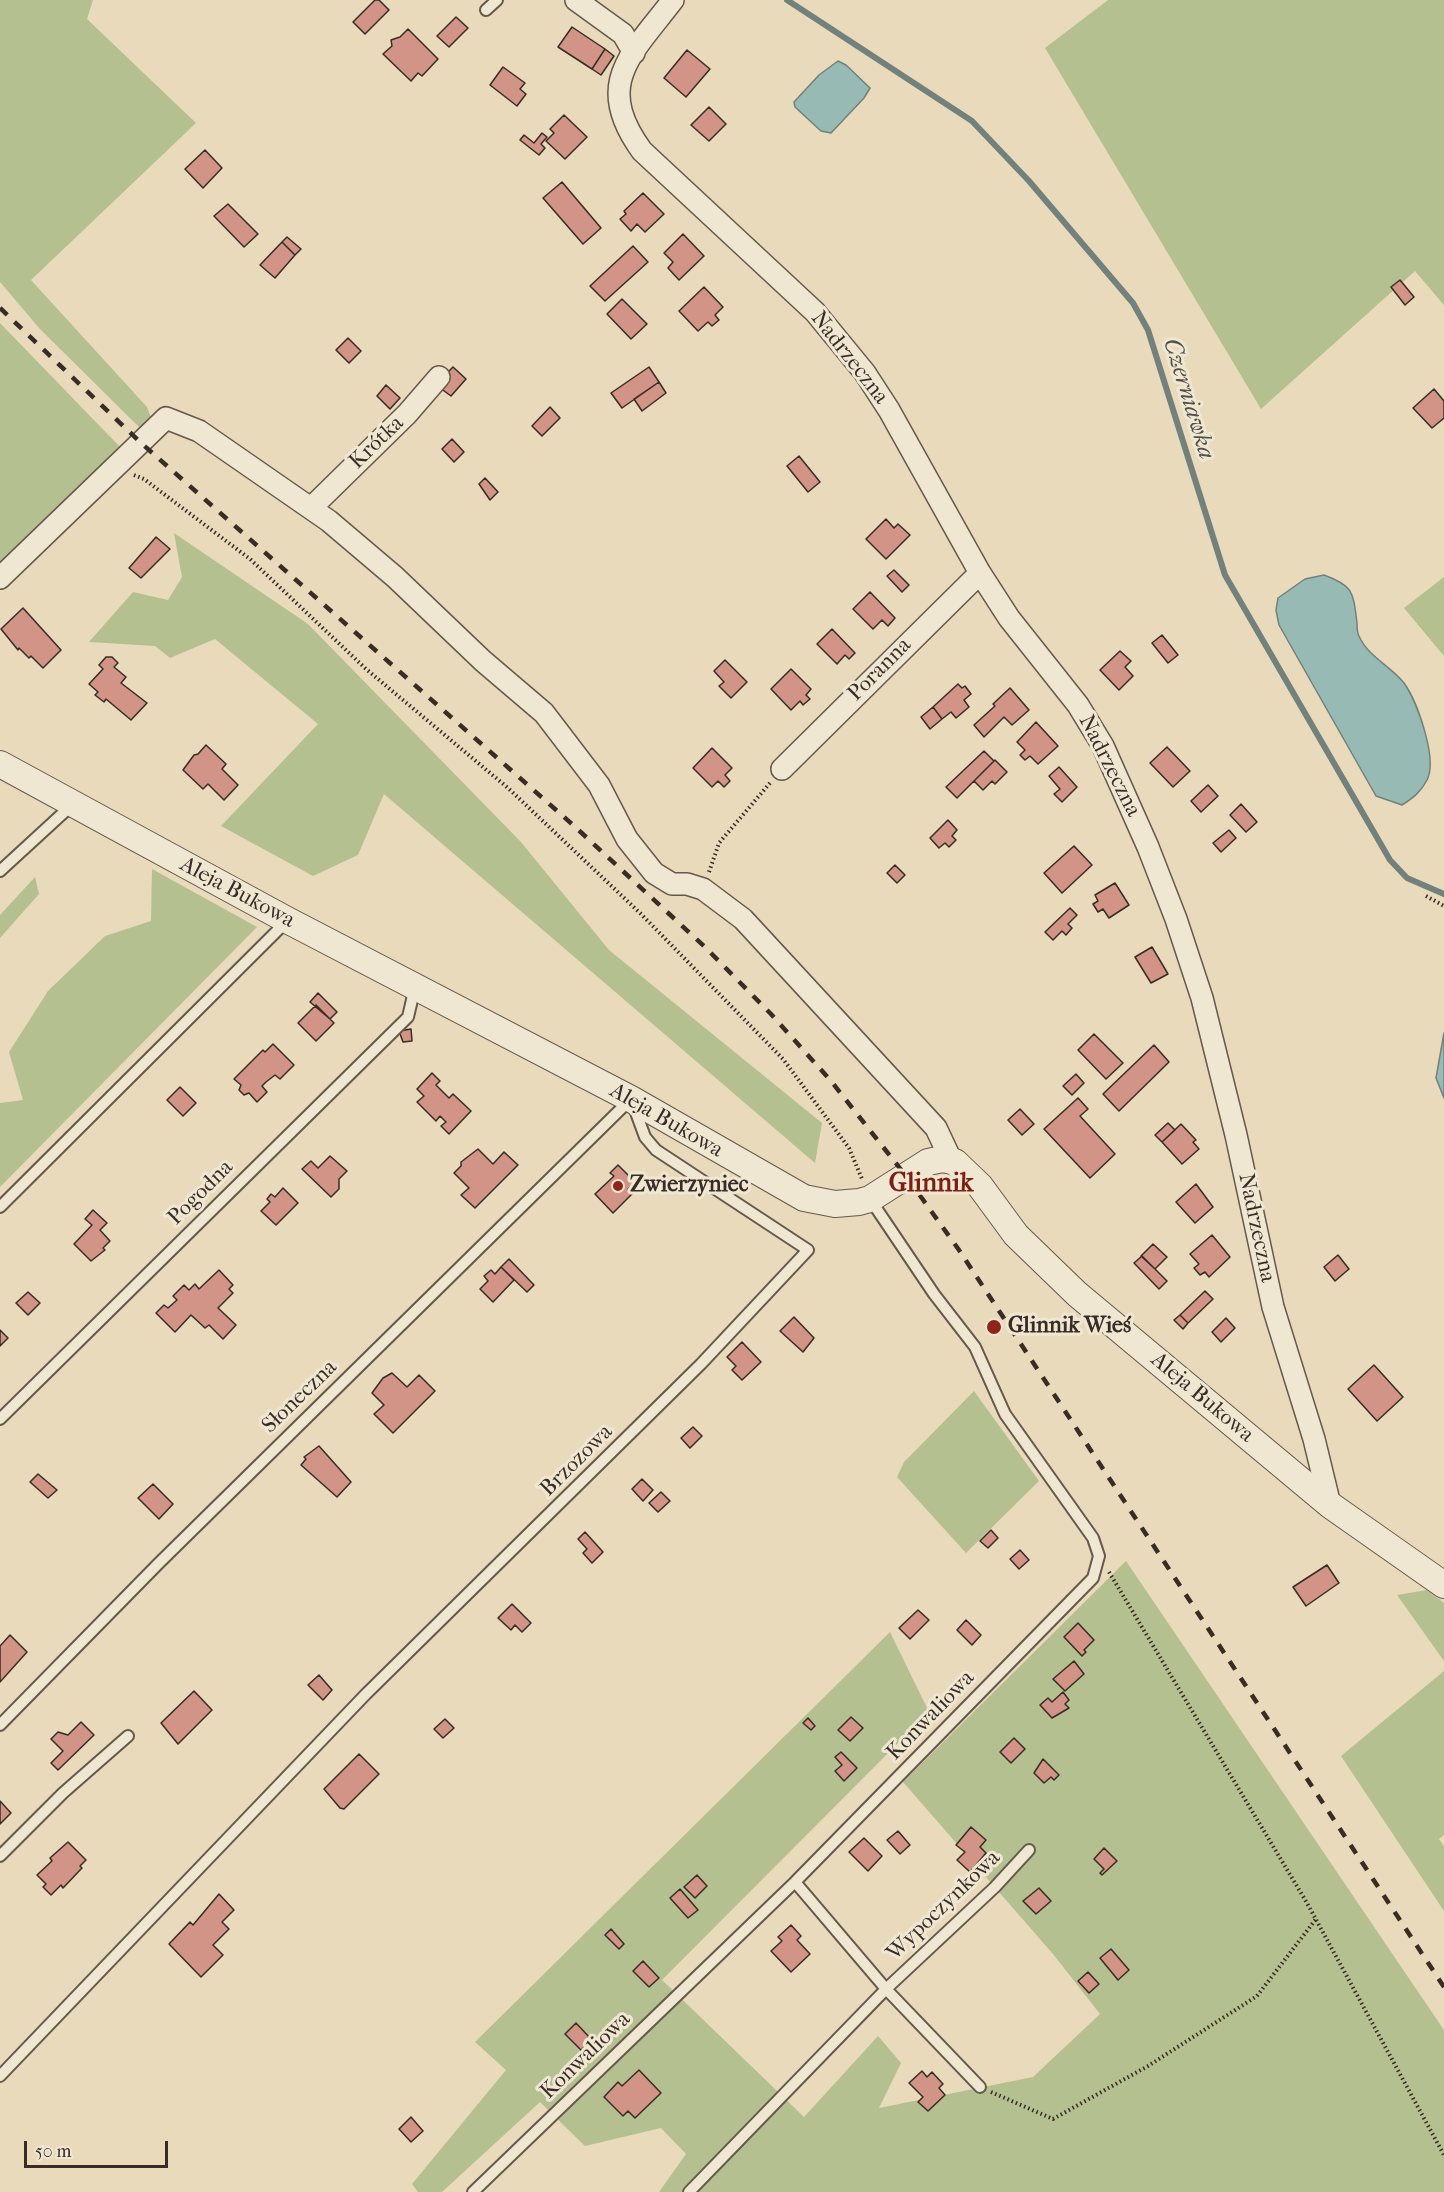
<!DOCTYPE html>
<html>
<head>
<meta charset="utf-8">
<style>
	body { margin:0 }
	#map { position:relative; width:1444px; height:2192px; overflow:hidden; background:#e8daba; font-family:"IM FELL French Canon",serif }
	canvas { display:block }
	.scale { position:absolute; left:24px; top:2141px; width:144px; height:27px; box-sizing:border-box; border:3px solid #392c27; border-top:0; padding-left:8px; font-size:18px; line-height:21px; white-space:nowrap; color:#392c27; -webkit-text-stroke:4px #f0e7d2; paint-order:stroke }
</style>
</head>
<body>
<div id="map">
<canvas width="1444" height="2192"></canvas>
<div class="scale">50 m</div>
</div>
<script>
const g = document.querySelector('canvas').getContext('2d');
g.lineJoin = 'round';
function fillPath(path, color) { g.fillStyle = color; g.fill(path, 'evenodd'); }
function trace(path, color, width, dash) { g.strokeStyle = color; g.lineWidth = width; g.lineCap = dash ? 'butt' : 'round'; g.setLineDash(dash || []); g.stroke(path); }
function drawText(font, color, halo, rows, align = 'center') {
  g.font = font + ' "IM FELL French Canon",serif'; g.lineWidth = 6; g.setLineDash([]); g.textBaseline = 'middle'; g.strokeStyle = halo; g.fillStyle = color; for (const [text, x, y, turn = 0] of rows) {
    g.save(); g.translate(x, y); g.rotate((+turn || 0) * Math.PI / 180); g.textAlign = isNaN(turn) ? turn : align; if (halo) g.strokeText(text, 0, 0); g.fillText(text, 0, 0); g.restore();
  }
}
fillPath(new Path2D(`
	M0,0H93L87,19L196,123L31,280L147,407L151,418L140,428L40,329L0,282Z
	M1108,0H1444V305L1415,271L1261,409L1045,48Z
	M0,323L121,448L0,565Z
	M174,533L308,624L521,842L609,950L822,1123L815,1163L384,794L358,855L313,876L221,826L318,724L215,639L170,658L155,646L89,642L133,592L168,600L182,577Z
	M1444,577V656L1404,608Z
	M152,869L257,927L0,1187V1103L23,1100L9,1052L48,991L105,936L151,921Z
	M35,877L39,894L0,938V915Z
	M974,1391L1039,1481L966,1553L897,1477L904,1462Z
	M1126,1561L1444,2030V2192H659L686,2154L661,2128L585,2146L540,2102L442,2192H418L412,2184L506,2070L475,2042L890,1632L929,1712L662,1980L804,2117L878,2036L901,2063L879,2108L1033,2077L1100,2014L1053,1954L903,1782Z
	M1427,1590L1444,1603V1661L1397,1595Z
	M1444,1671V1835L1439,1839L1444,1846V1911L1341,1756Z`), '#b5c090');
const water = new Path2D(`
	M838,61L846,65L870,88L864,98L831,133L821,131L795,107L794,102L819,75Z
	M1324,575C1354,586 1353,592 1357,623C1357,627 1357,633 1359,636C1368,657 1391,666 1404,683C1417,701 1438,759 1427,780C1421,792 1413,798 1402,805L1376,796L1279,625L1276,610L1278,598L1305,579Z
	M1444,1033V1098L1436,1078Z`);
fillPath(water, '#98bab5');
trace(water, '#72817c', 1.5);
trace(new Path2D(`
	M787,0L972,121L1029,181L1133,303L1148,330L1225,575L1390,860L1407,878L1444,894`), '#72817c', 6);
const building = new Path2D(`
	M375,0H379L389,10L365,34L353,22Z
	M456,17L468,28L449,47L437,36Z
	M572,27L605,49L592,69L558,47Z
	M408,29L438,59L422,76L418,73L411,81L383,54L392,46L391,40L400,37Z
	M605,49L614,56L601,75L592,69Z
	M687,50L710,69L686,97L664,78Z
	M503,67L525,83L520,89L526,94L517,106L490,85Z
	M709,107L726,124L709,141L691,125Z
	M564,115L587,137L565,159L546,141L554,133L550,129Z
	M542,133L547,137L541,144L545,148L539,155L520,140L524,135L534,143Z
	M205,150L222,168L203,188L185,169Z
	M562,182L601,228L583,244L543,198Z
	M643,193L664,214L645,232L637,224L631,231L620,219L626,214L624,211Z
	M228,204L258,234L244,247L214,216Z
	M683,234L704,256L679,280L668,268L673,262L664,253Z
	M287,237L301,249L295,255L282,242Z
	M282,242L295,255L275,278L260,265Z
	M633,246L648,262L605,301L590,286Z
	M1400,280L1414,297L1405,305L1391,287Z
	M704,287L723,307L715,315L719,320L712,326L708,322L698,331L679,311Z
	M622,299L647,324L631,339L607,314Z
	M348,338L361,351L349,363L336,350Z
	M453,367L466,379L451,396L440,388L444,376Z
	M649,367L659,382L622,408L611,393Z
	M659,382L666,393L642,411L634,399Z
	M386,385L400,398L390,409L377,396Z
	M1434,389L1444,401V418L1432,428L1413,408Z
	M550,407L560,418L542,436L532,426Z
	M452,439L464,452L454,462L442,449Z
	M799,456L820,482L808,492L787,466Z
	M485,478L498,492L490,500L479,484Z
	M886,519L894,528L898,524L910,535L886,559L866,539Z
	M156,537L170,549L141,578L129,568Z
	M894,570L909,585L902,592L887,576Z
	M870,592L895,618L888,626L882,620L873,629L853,609Z
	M23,608L61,650L43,668L31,656L29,658L19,648L18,650L1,629Z
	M832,629L855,653L849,659L845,655L837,664L817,644Z
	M1162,635L1178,655L1168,663L1152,643Z
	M1120,651L1131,661L1125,667L1133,676L1119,690L1100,670Z
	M106,657H112L118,663L114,667L126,677L121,683L147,703L131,720L106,699L104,702L95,695L98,692L89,684L103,669L99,665Z
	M725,660L747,682L731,698L719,686L724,682L714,671Z
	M791,669L811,689L806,695L810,699L803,705L800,701L791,710L771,689Z
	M958,684L962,688L965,686L971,694L964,700L969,707L956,718L951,712L942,719L933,707Z
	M1010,688L1029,710L1012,725L1004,717L984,737L974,725L995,706L993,704Z
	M933,707L942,719L930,729L921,717Z
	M1036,722L1058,746L1038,764L1030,756L1025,760L1020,755L1025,750L1017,742Z
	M206,745L226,764L222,769L238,785L224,800L208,784L203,789L183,770L194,755L198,754Z
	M1167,747L1190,771L1173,787L1150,763Z
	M712,748L732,768L725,775L730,781L724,787L718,781L712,787L693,768Z
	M984,751L994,761L957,798L946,787Z
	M995,760L1007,772L995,784L992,781L983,790L974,781Z
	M1059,767L1077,787L1062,802L1054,794L1060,789L1049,776Z
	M1208,785L1218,796L1201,812L1191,801Z
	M1241,804L1257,822L1246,832L1230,815Z
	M948,820L957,830L952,836L956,840L949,847L945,843L939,848L930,838Z
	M1229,830L1236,838L1221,852L1213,843Z
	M1074,846L1092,865L1062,893L1044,873Z
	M895,865L905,875L897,883L887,873Z
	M1115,883L1129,905L1109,918L1103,909L1098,912L1093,904L1098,901L1095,895Z
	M1070,908L1077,915L1068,924L1072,928L1066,935L1062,931L1053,940L1045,932Z
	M1152,947L1168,974L1151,983L1135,957Z
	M318,993L337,1012L330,1019L310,1002Z
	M316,1005L334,1023L316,1041L298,1023Z
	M411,1029L412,1041L403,1042L399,1031Z
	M1094,1034L1123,1063L1106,1079L1078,1050Z
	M273,1044L294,1065L280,1079L275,1075L266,1082L262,1086L267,1092L257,1102L249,1093L244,1095L239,1090L241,1085L234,1079L263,1050L265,1052Z
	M1154,1045L1169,1062L1119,1111L1103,1094Z
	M432,1073L440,1081L436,1085L449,1098L453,1094L471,1111L449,1134L441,1126L446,1122L440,1116L436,1121L417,1102L424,1096L417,1089Z
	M1076,1074L1084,1083L1072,1095L1063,1086Z
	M180,1087L196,1103L183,1116L167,1100Z
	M1078,1098L1088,1109L1080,1116L1115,1154L1090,1178L1044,1129Z
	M1020,1109L1034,1124L1022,1135L1008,1120Z
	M1168,1123L1175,1130L1162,1142L1155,1135Z
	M1181,1124L1196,1140L1193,1142L1199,1149L1182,1164L1162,1142Z
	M478,1149L493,1164L504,1152L518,1165L475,1208L461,1195L469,1188L454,1173L461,1166V1162Z
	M330,1156L347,1171L339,1179V1189L331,1197L302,1169L311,1161L318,1168Z
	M618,1165L635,1182L628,1189L633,1193L613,1213L595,1194L614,1176L610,1173Z
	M1196,1184L1213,1207L1195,1223L1176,1202Z
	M283,1188L298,1203L276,1225L261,1211L270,1202L267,1199L271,1194L275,1197Z
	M93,1210L107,1223L100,1230L110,1241L103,1248L105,1250L91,1261L74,1244L92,1225L85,1219Z
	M1212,1235L1230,1257L1209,1277L1205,1272L1200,1275L1194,1268L1199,1264L1190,1254Z
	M1153,1244L1167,1257L1155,1269L1141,1256Z
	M1338,1255L1349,1269L1335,1281L1324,1267Z
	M1142,1256L1167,1281L1159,1289L1134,1263Z
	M509,1259L534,1285L527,1292L501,1267Z
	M501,1267L514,1280L493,1302L480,1289L488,1281L484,1276L491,1270L495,1274Z
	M219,1270L233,1285L229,1289L233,1293L218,1308L236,1325L223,1339L209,1325L205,1328L191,1315L175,1332L156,1313L164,1305L168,1308L177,1300L173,1296L184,1285L189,1290L195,1284L199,1289Z
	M1205,1291L1213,1299L1188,1323L1180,1315Z
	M28,1292L40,1303L28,1315L16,1303Z
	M1180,1315L1188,1323L1183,1329L1174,1320Z
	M794,1317L814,1338L803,1352L780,1331Z
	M1226,1318L1235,1328L1221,1342L1212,1332Z
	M0,1330L8,1338L0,1346Z
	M742,1342L761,1362L742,1380L732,1370L736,1366L727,1357Z
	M1374,1365L1403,1397L1377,1421L1348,1389Z
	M392,1373L407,1387L419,1375L435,1391L393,1433L374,1414L384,1405L372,1393L383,1378Z
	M693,1427L702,1436L690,1448L681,1438Z
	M319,1446L351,1482L337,1497L301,1465L306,1459L304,1457Z
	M38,1474L57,1490L48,1498L30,1482Z
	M642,1479L653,1490L643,1501L632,1489Z
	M153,1484L173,1504L159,1519L138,1498Z
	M661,1492L670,1501L658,1512L649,1503Z
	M991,1530L998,1538L988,1548L980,1541Z
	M585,1532L603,1552L592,1563L583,1553L587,1549L578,1539Z
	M1020,1550L1029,1560L1019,1569L1010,1559Z
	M1327,1565L1339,1583L1306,1606L1293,1587Z
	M512,1604L531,1623L522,1632L515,1625L511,1630L498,1618Z
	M918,1610L929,1620L910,1639L899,1628Z
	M966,1620L981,1635L972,1645L957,1630Z
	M1078,1623L1094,1640L1084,1650L1086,1652L1082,1656L1064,1637Z
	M10,1635L27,1652L0,1682V1646Z
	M1074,1661L1084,1674L1065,1691L1053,1679Z
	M319,1675L332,1690L323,1700L308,1685Z
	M194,1691L212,1710L178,1744L161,1723Z
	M1063,1692L1069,1700L1065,1704L1069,1708L1052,1718L1040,1705L1048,1698L1052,1702Z
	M851,1717L863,1728L850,1741L838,1730Z
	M808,1718L815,1726L811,1730L803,1723Z
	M445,1719L454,1728L443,1738L434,1729Z
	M81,1722L94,1735L58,1770L51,1763L63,1751L51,1739L58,1732L68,1735Z
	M1014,1738L1025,1749L1011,1763L1000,1752Z
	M841,1752L857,1768L844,1781L835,1771L842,1765L835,1757Z
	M359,1754L379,1774L344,1809L340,1808L324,1789Z
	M1043,1759L1059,1775L1054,1780L1051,1777L1044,1783L1034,1773Z
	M0,1801L11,1813L0,1824Z
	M971,1827L986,1840L980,1847L986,1853L970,1872L957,1860L965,1852L956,1845Z
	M898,1831L910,1845L900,1854L887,1840Z
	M864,1838L882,1856L868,1871L849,1852Z
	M68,1842L86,1860L80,1866L82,1868L63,1888L61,1885L51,1895L43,1887L46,1884L37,1875L52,1861L50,1858Z
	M1104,1848L1117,1861L1102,1875L1100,1873L1104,1869L1094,1859Z
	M697,1875L707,1886L695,1898L684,1887Z
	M1039,1888L1051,1901L1036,1914L1023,1901Z
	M680,1889L698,1910L688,1918L670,1898Z
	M219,1894L234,1910L222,1922L229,1929L213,1945L223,1955L201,1977L169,1944L190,1922L193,1925Z
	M791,1925L801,1936L797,1940L810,1954L791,1972L771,1951L782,1941L778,1937Z
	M611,1929L624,1944L619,1949L605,1935Z
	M1111,1949L1129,1970L1118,1980L1100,1958Z
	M643,1961L659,1978L649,1987L633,1971Z
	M1088,1972L1099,1984L1089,1993L1078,1981Z
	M576,2023L592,2040L581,2050L565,2034Z
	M639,2070L661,2093L635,2118L628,2111L623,2116L604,2097L618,2082L622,2086Z
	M922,2071L927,2077L932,2072L943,2084L939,2088L945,2095L928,2111L918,2102L923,2097L909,2083Z
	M411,2117L423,2131L411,2142L399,2129Z`);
fillPath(building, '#d19486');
trace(building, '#392c27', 1.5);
const service = new Path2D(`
	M486,10L497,0
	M0,871L73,804
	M0,1207L287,921
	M0,1419L408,1017L415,987
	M0,1725L159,1563L631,1099L645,1137L656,1150L808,1250L701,1364L366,1694L0,2076
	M0,1856L63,1793L128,1736
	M795,1882L886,1989L980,2087
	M473,2192L795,1882L1093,1578L1099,1556L1093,1538L1005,1414L975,1347L934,1294L870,1199
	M689,2192L886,1989L995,1887L1029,1850`);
const minor = new Path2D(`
	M576,0L623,34L634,53
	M673,0C631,55 593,84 642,151L815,312L865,373L889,410L980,573L1009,618L1078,705L1103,746L1148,847L1176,919L1202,998L1236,1135L1273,1307L1314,1439L1330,1505
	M312,507L407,414L439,377
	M0,578L166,418L199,431L329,521L395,577L483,661L544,713L599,785L627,839L654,873L672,884H687L703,889L743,919L936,1128L951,1160
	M782,769L980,573`);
const tertiary = new Path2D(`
	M0,764L287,920L631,1099L804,1198L835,1204L859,1202L870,1199L928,1162L943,1159L955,1162L980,1186L1016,1235L1077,1294L1330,1505L1444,1585`);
trace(service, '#65584c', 14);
trace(minor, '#65584c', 24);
trace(tertiary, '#65584c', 28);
trace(new Path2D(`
	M134,475L144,479L250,559L366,669L508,788L640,913L783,1059L849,1148L862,1179
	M709,872L719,843L770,783
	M1426,896L1444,906
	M1109,1572L1307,1903L1444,2155
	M991,2092L1053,2119L1148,2066L1257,1996L1316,1919`), '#392c27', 4, [1.5, 3]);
trace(service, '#f0e7d2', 10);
trace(minor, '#f0e7d2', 21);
trace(tertiary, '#f0e7d2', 26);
trace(new Path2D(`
	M0,308L140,442L572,824L706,948L771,1014L831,1081L906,1176L959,1250L1444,1987`), '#392c27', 4.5, [10, 10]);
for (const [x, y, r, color] of [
	[618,1186,6,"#8f2418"],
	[994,1327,8,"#8f2418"]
]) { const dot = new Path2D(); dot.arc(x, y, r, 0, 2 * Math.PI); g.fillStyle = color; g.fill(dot); trace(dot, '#f0e7d2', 2); }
drawText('22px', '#392c27', '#f0e7d2', [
	["Nadrzeczna",849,358,52],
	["Krótka",377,443,-44],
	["Poranna",880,670,-45],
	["Nadrzeczna",1109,766,63],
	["Aleja Bukowa",237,893,28],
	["Aleja Bukowa",666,1121,30],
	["Pogodna",201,1193,-45],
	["Nadrzeczna",1256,1228,78],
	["Słoneczna",300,1397,-44],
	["Aleja Bukowa",1202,1398,40],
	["Brzozowa",577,1461,-45],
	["Konwaliowa",931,1716,-46],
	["Wypoczynkowa",944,1906,-44],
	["Konwaliowa",586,2056,-44]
]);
drawText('bold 22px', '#392c27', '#f0e7d2', [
	["Zwierzyniec",630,1186],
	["Glinnik Wieś",1008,1327]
], 'left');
drawText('italic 24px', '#51504a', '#f0e7d2', [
	["Czerniawka",1188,399,73]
]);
drawText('bold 26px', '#7a1f14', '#f0e7d2', [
	["Glinnik",931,1185]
]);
</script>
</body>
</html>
